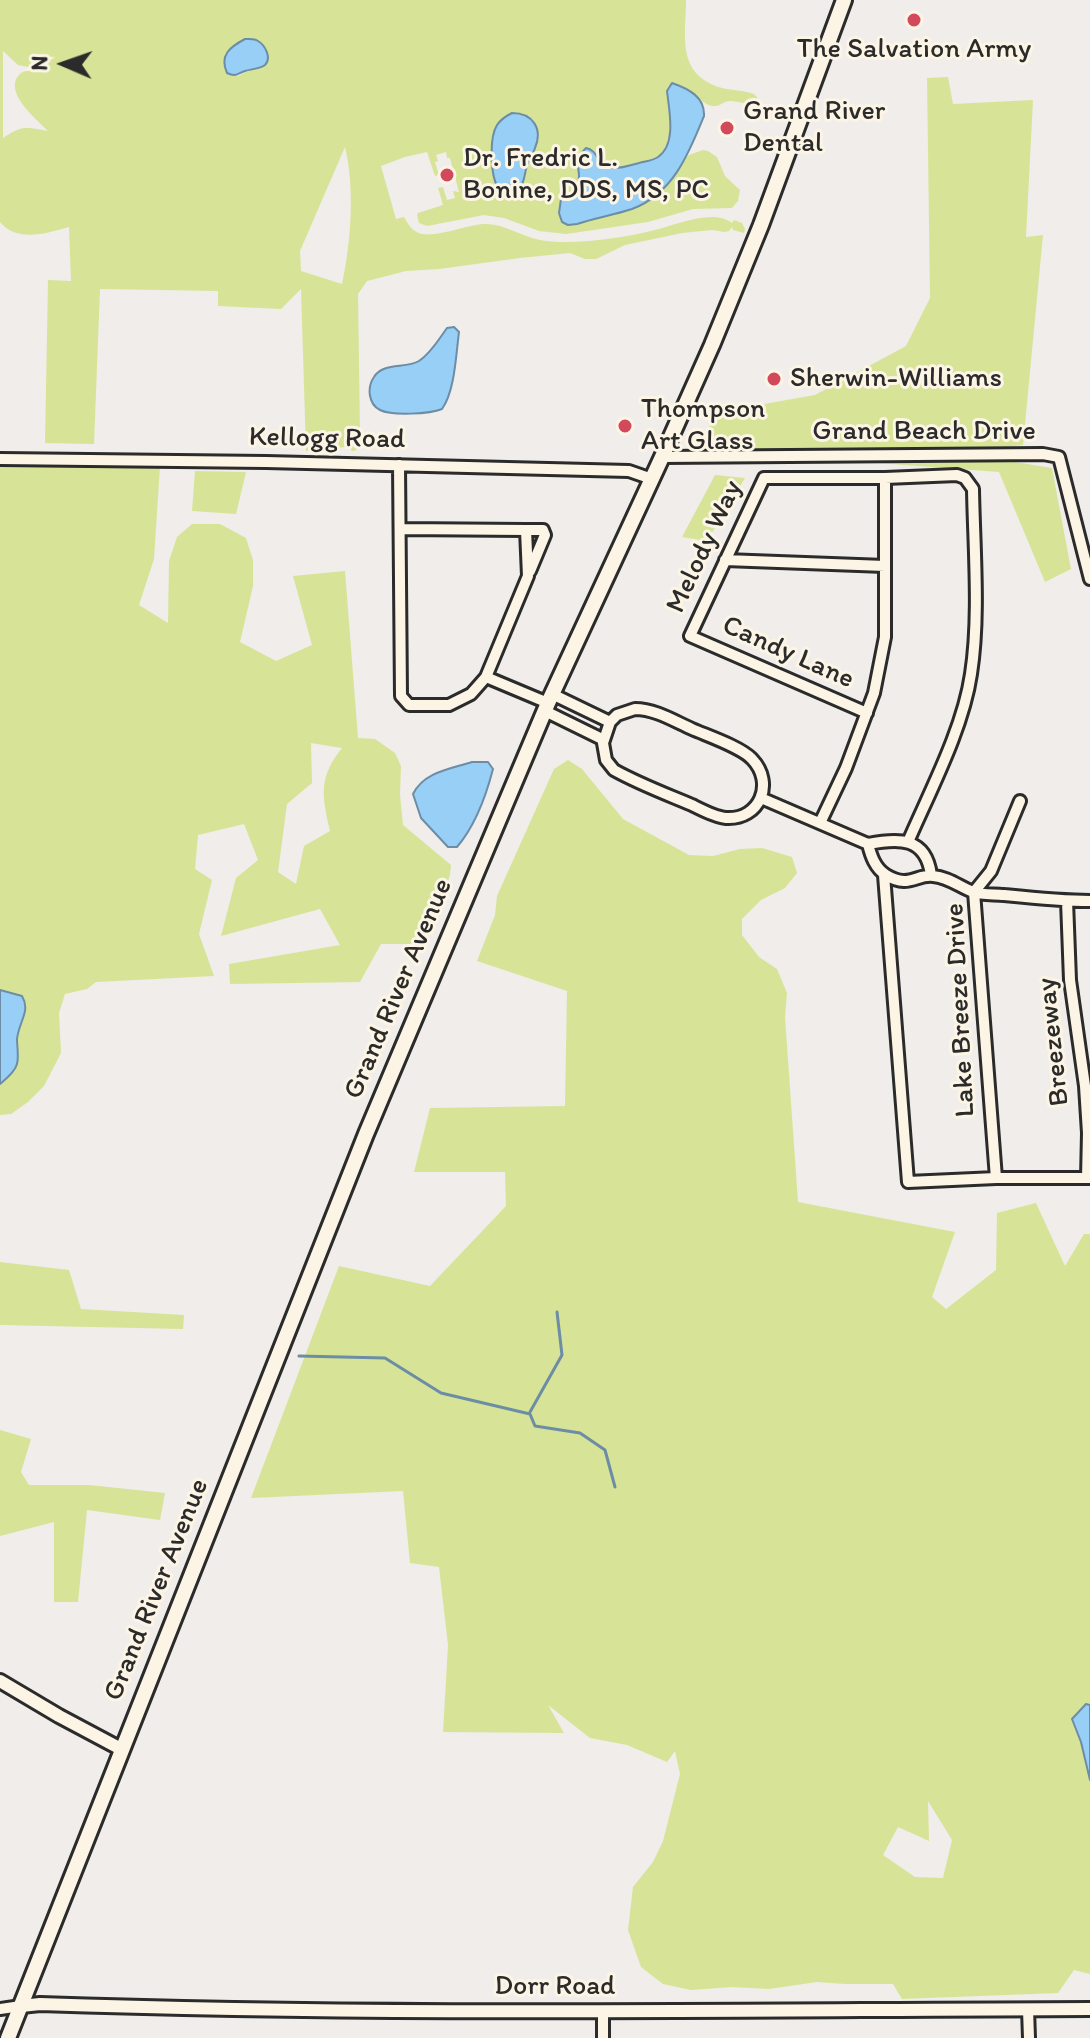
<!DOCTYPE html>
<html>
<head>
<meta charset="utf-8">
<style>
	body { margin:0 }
	#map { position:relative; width:1090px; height:2038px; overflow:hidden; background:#f0edea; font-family:Itim,sans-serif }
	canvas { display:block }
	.north { position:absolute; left:24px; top:24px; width:80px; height:80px; -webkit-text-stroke:6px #fcf5e5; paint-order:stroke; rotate:272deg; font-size:22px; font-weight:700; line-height:32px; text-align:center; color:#2b2b2b }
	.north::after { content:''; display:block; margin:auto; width:28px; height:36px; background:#2b2b2b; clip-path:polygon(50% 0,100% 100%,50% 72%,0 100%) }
</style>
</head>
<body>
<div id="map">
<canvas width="1090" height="2038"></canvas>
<div class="north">N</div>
</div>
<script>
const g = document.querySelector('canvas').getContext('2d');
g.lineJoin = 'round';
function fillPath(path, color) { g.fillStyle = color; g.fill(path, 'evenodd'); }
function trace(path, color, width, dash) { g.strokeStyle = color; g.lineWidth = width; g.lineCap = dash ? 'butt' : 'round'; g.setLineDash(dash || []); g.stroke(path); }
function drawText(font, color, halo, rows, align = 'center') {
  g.font = font + ' Itim,sans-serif'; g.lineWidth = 6; g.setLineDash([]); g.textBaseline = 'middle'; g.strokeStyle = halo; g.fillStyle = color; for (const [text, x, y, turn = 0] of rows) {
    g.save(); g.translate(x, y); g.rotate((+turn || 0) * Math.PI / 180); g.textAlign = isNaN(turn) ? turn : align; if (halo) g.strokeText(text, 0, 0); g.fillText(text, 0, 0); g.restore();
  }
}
fillPath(new Path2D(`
	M0,0H686C686,32 677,68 711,84C724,91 740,89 754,94L757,97L758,102C748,106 742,102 732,101C723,100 721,107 713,106C705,106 685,87 672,84L668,87C669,108 674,131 664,150C658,161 618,172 607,167C601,165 601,162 599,158L577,168C581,180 579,191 565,195C559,206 558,213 565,224L569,225L633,208L689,155L703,150L708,151L717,157L725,176L740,190L738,201L732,208L693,209L648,222L566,234L539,231L504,218L484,215L427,226L419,223L417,215L418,213L443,205L438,188L443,187L447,200L455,198L453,191L459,192L450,158H447L446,152L436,155L438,161L435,162L439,175L435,176L427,152L405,157L381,166L396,219L404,217C407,222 410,228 415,231C429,242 468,223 487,224C506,225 521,236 540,240C572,246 623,238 655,230C676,225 713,208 732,223L734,220L742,223L745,229L744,233L733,230L732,227L729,231L725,232L712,230L682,233L625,245L596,259H585L570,253L520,258L439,269L406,271L367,281L358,294L360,434L359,449L353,451L346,447L306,451L301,289L281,309L218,306V291L100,289L94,444L45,443L48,280L71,281L69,227C48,233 17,243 0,222ZM239,42L266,50L268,61L238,76L225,54ZM3,51L18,65L33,68C29,70 24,71 21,73C0,91 39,121 48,131C26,127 22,125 3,138ZM513,113H521L535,148L528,163L525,177L499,189C490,177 489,138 497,125C501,119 506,116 513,113ZM345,147C355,188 351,242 342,284L301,271L300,251Z
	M948,77L953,104L1033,100L1026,237L1043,235L1023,445L998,448L996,459L1052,468L1071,569L1045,582L999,472L703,450L713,413L815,395L906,346L930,298L927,78Z
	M160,466L154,559L139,605L168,623L169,561L177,537L192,524H220L246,538L253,560V586L240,642L276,661L312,645L293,576L345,571L358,738L375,739L395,753L401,766L400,795L403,825L451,865C450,878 448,889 435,894L413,944H381L360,982L230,984L229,964L340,945L320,909L221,936L236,878L258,860L244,824L198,835L195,869L212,880L199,934L214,976L96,982L87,989L65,994L59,1013L61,1053L44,1086L28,1102L11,1114L0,1115V1084L10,1075L19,1025L26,1010L16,996L0,990V467ZM311,743L342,748C318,778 322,796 330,831L304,846L296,884L278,872L287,804L312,783Z
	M195,471L246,472L236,514L192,511Z
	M715,475L745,478L707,541L682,537Z
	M568,760L582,769L623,819L689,855L713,856L740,849L762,848L792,857L797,873L785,888L761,900L742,919V935L759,957L777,969L787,993L785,1017L798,1202L955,1232L932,1297L946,1309L996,1270L997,1213L1036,1203L1065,1266L1084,1234H1090V1705L1085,1704L1072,1719L1081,1742L1090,1780V1974L1074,1970L1058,1993L902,1999L893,1984H845L817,1982L769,1989L732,1987L691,1990L663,1984L641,1967L628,1930L633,1887L653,1862L663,1841L680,1774L675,1751L667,1762L627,1745L590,1738L548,1705L564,1733L443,1732L448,1645L439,1567L410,1563L403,1491L251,1498L339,1266L430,1286L506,1206L505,1172H414L430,1108L565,1106L567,991L477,961L495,915L497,896L554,769ZM928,1801L952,1840L943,1878L915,1877L883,1855L898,1827L929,1841Z
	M0,1262L69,1270L81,1309L184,1315L183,1329L0,1325Z
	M0,1430L31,1439L21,1472L29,1485H89L165,1493L160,1520L87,1510L78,1602H54V1522L0,1536Z`), '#d7e497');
const water = new Path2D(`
	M245,39C250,39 254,38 258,41C265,45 272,58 265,65C260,69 251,69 245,71C236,74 236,77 227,73C219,55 230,47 245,39Z
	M672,83C689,89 705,97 704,116C689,153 673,194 632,209C614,215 595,218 577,224L568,225L562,222L559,213L561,199C567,195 574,192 577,186C584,172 570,164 586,148C598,150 597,164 608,167C619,170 630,165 639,163C646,161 652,161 658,157C677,144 669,110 667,91Z
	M512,113C533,113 543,129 535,148C533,154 529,160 527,166C524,174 525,184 518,190C511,194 505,191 499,189C490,177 489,138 497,125C501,119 506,116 512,113Z
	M454,327L459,332C456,354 455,391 442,409C430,414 392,416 380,410C368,404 367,387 374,377C383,362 405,369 419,361C431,353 439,339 447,328Z
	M472,762H488L493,769C486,796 475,826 457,847H448L421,818L413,794C424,772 450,769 472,762Z
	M0,990L22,996C31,1011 19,1021 17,1039C17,1046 19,1057 17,1064C15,1072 6,1079 0,1084Z
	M1086,1704L1090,1705V1780L1081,1742L1072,1719Z`);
fillPath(water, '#97cff6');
trace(water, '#6c8da5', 2);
trace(new Path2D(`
	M299,1356L385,1358L441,1393L530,1414L535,1426L580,1433L605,1450L615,1487
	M530,1412L562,1355L557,1312`), '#6c8da5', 3);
const minor = new Path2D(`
	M662,457L1043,454L1059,457L1090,579
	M0,459L266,462L629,471L652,479
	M399,465L401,696L409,705H449L471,694L486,677L528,576L526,530L400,529
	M526,530H543L545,535L530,571
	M725,560L885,566
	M486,677L548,703
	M552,694L610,722
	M635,709C655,709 674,721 692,729C708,736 741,747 752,759C775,783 760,820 726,818C715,817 702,810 692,805C666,794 639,784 614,770L606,760L603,743L610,722L617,715Z
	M545,711L604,740
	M867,713L690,636L764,478H885L957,475L965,478L973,489C974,549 980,616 971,674C963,729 930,791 908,842
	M761,798L868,844
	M820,823L846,768L874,693L885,637V478
	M868,844C871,856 875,868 886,875C909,889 916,874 933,876C948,877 960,887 973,892C982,895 994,894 1004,895C1033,898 1061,901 1090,901
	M868,844C899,838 926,837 931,875
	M884,875L908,1182L996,1178H1090
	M1067,901L1070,980L1085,1086L1088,1133L1087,1178
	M996,1178L974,892L991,871L1020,801
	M0,2009L21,2006
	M1028,2009L1029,2038
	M603,2038V2012`);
const tertiary = new Path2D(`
	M0,1681L59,1716L121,1749
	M21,2006L40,2004C390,2016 740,2010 1090,2009`);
const secondary = new Path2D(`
	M8,2038L366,1134L548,703L662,457L712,345L761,225L844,0`);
trace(minor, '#2b2b2b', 16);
trace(tertiary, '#2b2b2b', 18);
trace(secondary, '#2b2b2b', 20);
trace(minor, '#fcf5e5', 10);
trace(tertiary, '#fcf5e5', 12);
trace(secondary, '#fcf5e5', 14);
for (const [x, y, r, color] of [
	[914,20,8,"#d1495b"],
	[727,128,8,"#d1495b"],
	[447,175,8,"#d1495b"],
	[774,379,8,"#d1495b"],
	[625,426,8,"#d1495b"]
]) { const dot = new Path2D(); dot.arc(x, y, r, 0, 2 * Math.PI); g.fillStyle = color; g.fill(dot); trace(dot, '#fcf5e5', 3); }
drawText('28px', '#2b2b2b', '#fcf5e5', [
	["The Salvation Army",914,50,"center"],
	["Grand River",743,112],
	["Dental",743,144],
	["Dr. Fredric L.",463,159],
	["Bonine, DDS, MS, PC",463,191],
	["Sherwin-Williams",790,379],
	["Thompson",641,410],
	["Art Glass",641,442]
], 'left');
drawText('28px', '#2b2b2b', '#fcf5e5', [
	["Grand Beach Drive",924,432],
	["Kellogg Road",327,439,1],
	["Melody Way",705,547,-65],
	["Candy Lane",788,653,24],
	["Grand River Avenue",399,989,-67],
	["Lake Breeze Drive",961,1010,-93],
	["Breezeway",1054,1042,-96],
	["Grand River Avenue",157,1590,-68],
	["Dorr Road",555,1987]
]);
</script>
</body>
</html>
